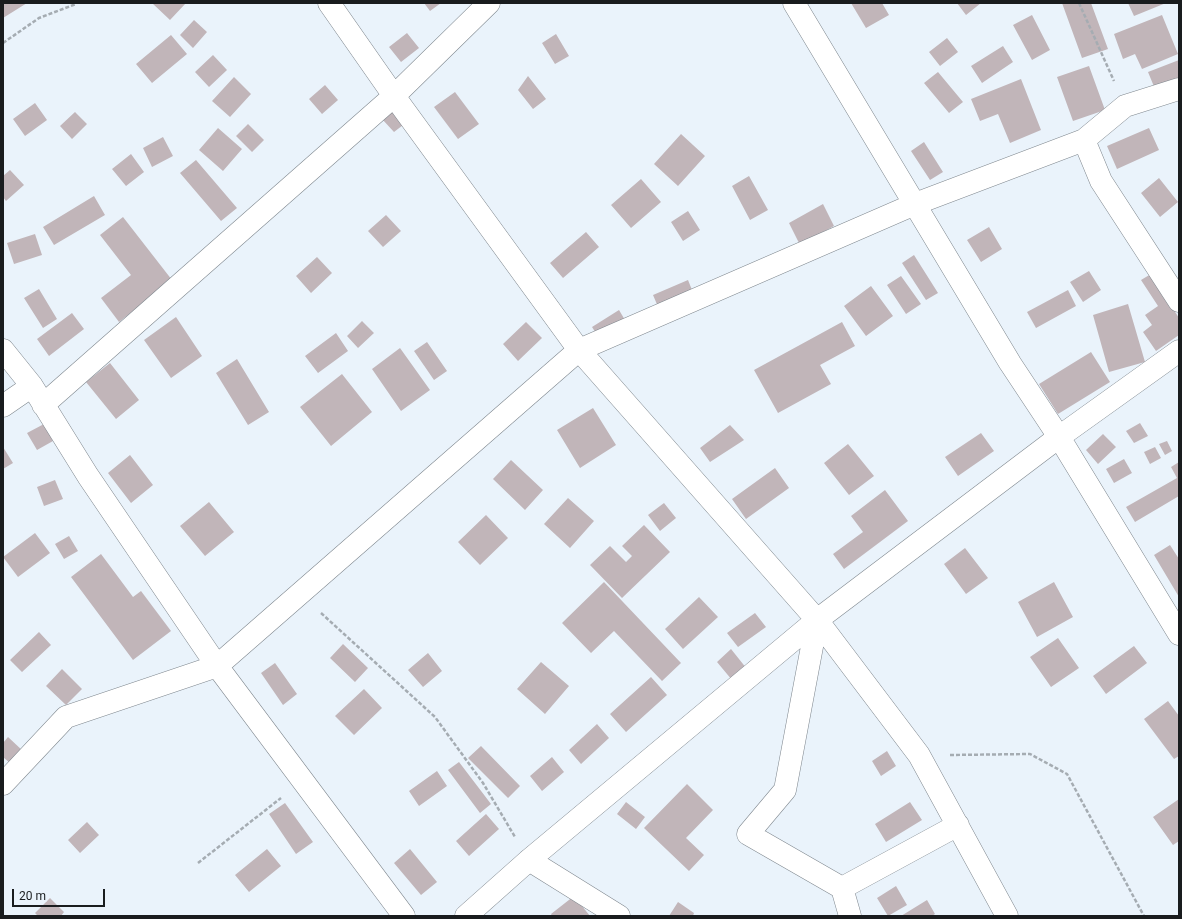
<!DOCTYPE html>
<html>
<head>
<meta charset="utf-8">
<style>
	body { margin:0 }
	#map { position:relative; width:1182px; height:919px; overflow:hidden; background:#eaf3fb; font-family:Roboto,sans-serif }
	canvas { display:block }
	.frame { position:absolute; inset:0; border:4px solid #191c1e; pointer-events:none }
	.scale { position:absolute; left:12px; top:889px; width:93px; height:18px; box-sizing:border-box; border:2px solid #191c1e; border-top:0; padding-left:5px; font-size:12px; line-height:14px; white-space:nowrap; color:#191c1e; -webkit-text-stroke:3px #eaf3fb; paint-order:stroke }
</style>
</head>
<body>
<div id="map">
<canvas width="1182" height="919"></canvas>
<div class="frame"></div>
<div class="scale">20 m</div>
</div>
<script>
const g = document.querySelector('canvas').getContext('2d');
g.lineJoin = 'round';
function fillPath(path, color) { g.fillStyle = color; g.fill(path, 'evenodd'); }
function trace(path, color, width, dash) { g.strokeStyle = color; g.lineWidth = width; g.lineCap = dash ? 'butt' : 'round'; g.setLineDash(dash || []); g.stroke(path); }
fillPath(new Path2D(`
	M3,3H27L3,18Z
	M152,3H186L170,20Z
	M424,3H441L430,11Z
	M851,3H882L889,15L866,28Z
	M957,3H981L966,15Z
	M1062,3H1091L1108,49L1082,58Z
	M1128,3H1166L1134,16Z
	M1032,15L1050,50L1032,60L1013,25Z
	M1162,15L1178,54L1142,69L1135,54L1123,59L1114,34Z
	M194,20L207,32L193,48L180,35Z
	M407,33L419,48L401,62L389,47Z
	M556,34L569,56L555,64L542,43Z
	M171,35L187,54L152,83L136,64Z
	M947,38L958,52L940,66L929,52Z
	M1003,46L1013,62L982,83L971,66Z
	M213,55L227,70L209,87L195,72Z
	M1179,60V79L1155,89L1148,72Z
	M1089,66L1105,110L1073,121L1057,77Z
	M938,72L963,102L949,113L924,83Z
	M528,76L546,99L533,109L518,90Z
	M234,77L251,94L230,117L212,101Z
	M1021,79L1041,130L1010,143L998,114L980,121L971,99Z
	M325,85L338,100L322,114L309,99Z
	M455,92L479,124L458,139L434,107Z
	M35,103L47,120L25,136L13,119Z
	M395,108L407,122L394,132L382,119Z
	M75,112L87,124L72,139L60,126Z
	M248,124L264,140L252,152L236,136Z
	M218,128L242,149L223,171L199,150Z
	M1149,128L1159,150L1117,169L1107,146Z
	M681,134L705,156L678,186L654,164Z
	M163,137L173,156L152,167L143,148Z
	M924,142L943,172L930,180L911,151Z
	M131,154L144,172L126,186L112,169Z
	M196,160L237,208L221,221L180,173Z
	M10,170L24,185L6,201L3,197V176Z
	M749,176L768,210L750,220L732,186Z
	M1159,178L1178,202L1160,217L1141,193Z
	M641,179L661,202L631,228L611,205Z
	M94,196L105,215L54,245L43,227Z
	M823,204L834,226L800,245L789,223Z
	M688,211L700,230L683,241L671,222Z
	M386,215L401,231L383,247L368,231Z
	M123,217L172,280L119,322L101,298L131,275L100,235Z
	M989,227L1002,249L981,262L967,240Z
	M586,232L599,247L563,278L550,263Z
	M35,234L42,255L14,264L7,243Z
	M914,255L938,293L926,300L902,263Z
	M317,257L332,273L311,293L296,276Z
	M1089,271L1101,290L1083,302L1070,282Z
	M1151,274L1179,318V335L1156,351L1143,332L1152,325L1145,315L1158,306L1141,280Z
	M901,276L921,304L906,314L887,285Z
	M688,280L694,295L659,309L653,295Z
	M871,286L893,316L866,336L844,306Z
	M39,289L57,319L43,328L24,298Z
	M1068,290L1076,306L1036,328L1027,312Z
	M1128,304L1145,362L1109,372L1093,315Z
	M619,310L628,325L601,341L592,327Z
	M72,313L84,329L49,356L37,339Z
	M176,317L202,356L171,378L144,340Z
	M362,321L374,333L358,348L347,336Z
	M526,322L542,338L518,361L503,344Z
	M842,322L855,346L820,365L831,384L778,413L754,370Z
	M336,333L348,351L318,373L305,356Z
	M427,342L447,371L434,380L414,351Z
	M400,348L430,390L401,411L372,369Z
	M1091,352L1110,382L1058,414L1039,384Z
	M237,359L269,412L248,425L216,373Z
	M110,363L139,400L116,419L86,382Z
	M342,374L372,412L331,446L300,407Z
	M593,408L616,445L580,468L557,430Z
	M1140,423L1148,436L1134,443L1126,431Z
	M44,424L53,441L37,450L27,433Z
	M730,425L744,440L710,462L700,448Z
	M981,433L994,451L958,476L945,457Z
	M1103,434L1116,447L1098,464L1086,450Z
	M1167,441L1172,451L1165,455L1159,444Z
	M848,444L874,476L849,495L824,463Z
	M3,447L13,463L3,469Z
	M1155,447L1161,458L1150,464L1144,452Z
	M130,455L153,485L131,503L108,473Z
	M1124,459L1132,473L1114,483L1106,469Z
	M511,460L543,490L525,510L493,479Z
	M1179,462V496L1135,522L1126,507L1177,478L1171,467Z
	M775,468L789,488L746,519L732,499Z
	M55,480L63,499L44,506L37,487Z
	M885,490L908,521L844,569L833,554L863,532L851,516Z
	M568,498L594,521L570,548L544,524Z
	M209,502L234,532L205,556L180,526Z
	M664,503L676,518L660,531L648,515Z
	M486,515L508,538L480,565L458,542Z
	M644,525L670,552L622,598L590,565L610,546L626,562L632,556L622,546Z
	M35,533L50,553L18,577L3,557Z
	M69,536L78,551L64,559L55,544Z
	M1170,545L1179,559V597L1154,555Z
	M965,548L988,578L966,594L944,564Z
	M101,554L133,597L141,591L171,631L133,660L71,577Z
	M604,582L681,663L662,681L614,631L591,653L562,623Z
	M1054,582L1073,617L1037,637L1018,602Z
	M699,597L718,617L683,649L665,629Z
	M755,613L766,627L738,647L727,633Z
	M39,632L51,645L22,672L10,660Z
	M1058,638L1079,668L1051,687L1030,657Z
	M343,644L368,668L355,682L330,658Z
	M1134,646L1147,663L1106,694L1093,676Z
	M731,649L751,674L737,686L717,662Z
	M428,653L442,671L423,687L408,670Z
	M541,662L569,686L545,714L517,689Z
	M275,663L297,694L283,705L261,673Z
	M62,669L82,689L66,705L46,686Z
	M651,677L667,695L626,732L610,714Z
	M364,689L382,708L354,735L335,716Z
	M1168,701L1179,716V756L1174,759L1144,719Z
	M597,724L609,738L581,764L569,750Z
	M8,737L23,751L11,764L3,757V743Z
	M481,746L520,786L508,798L468,758Z
	M887,751L896,766L881,776L872,761Z
	M552,757L564,772L542,791L530,776Z
	M459,762L491,804L480,813L448,770Z
	M437,771L447,786L419,806L409,791Z
	M687,784L713,810L686,838L704,855L689,871L644,828Z
	M1179,799V841L1173,845L1153,817Z
	M626,802L645,817L636,829L617,814Z
	M910,802L922,820L886,842L875,824Z
	M285,803L313,842L296,854L269,814Z
	M486,814L499,829L469,856L456,841Z
	M87,822L99,835L80,853L68,840Z
	M267,849L281,866L249,892L235,875Z
	M410,849L437,882L421,895L394,863Z
	M896,886L907,905L888,916L877,898Z
	M574,896L590,916H552L551,914Z
	M50,898L64,912L61,916H38L35,913Z
	M927,900L935,914L932,916H901Z
	M678,902L694,913L693,916H669Z`), '#c1b5b9');
const street = new Path2D(`
	M329,3L394,96L579,350L817,620L919,755L1007,916
	M794,3L1010,363L1059,437L1179,634
	M1084,140L1101,181L1179,301
	M3,350L32,386L88,476L217,666L404,916
	M43,405L394,96L489,3
	M3,406L32,386
	M817,620L785,790L748,834L842,888L958,825
	M3,784L66,717L217,666L579,350L915,204L1084,140L1125,106L1179,89
	M529,860L619,916
	M842,888L850,916
	M466,916L529,860L817,620L1059,437L1179,351`);
trace(street, '#7f878e', 23);
trace(new Path2D(`
	M1079,3L1114,81
	M3,43L39,18L76,4
	M321,613L435,717L483,783L515,837
	M950,755L1030,754L1067,774L1144,916
	M198,863L281,798`), '#a5acb2', 2.5, [4, 2]);
trace(street, '#fff', 22);
</script>
</body>
</html>
